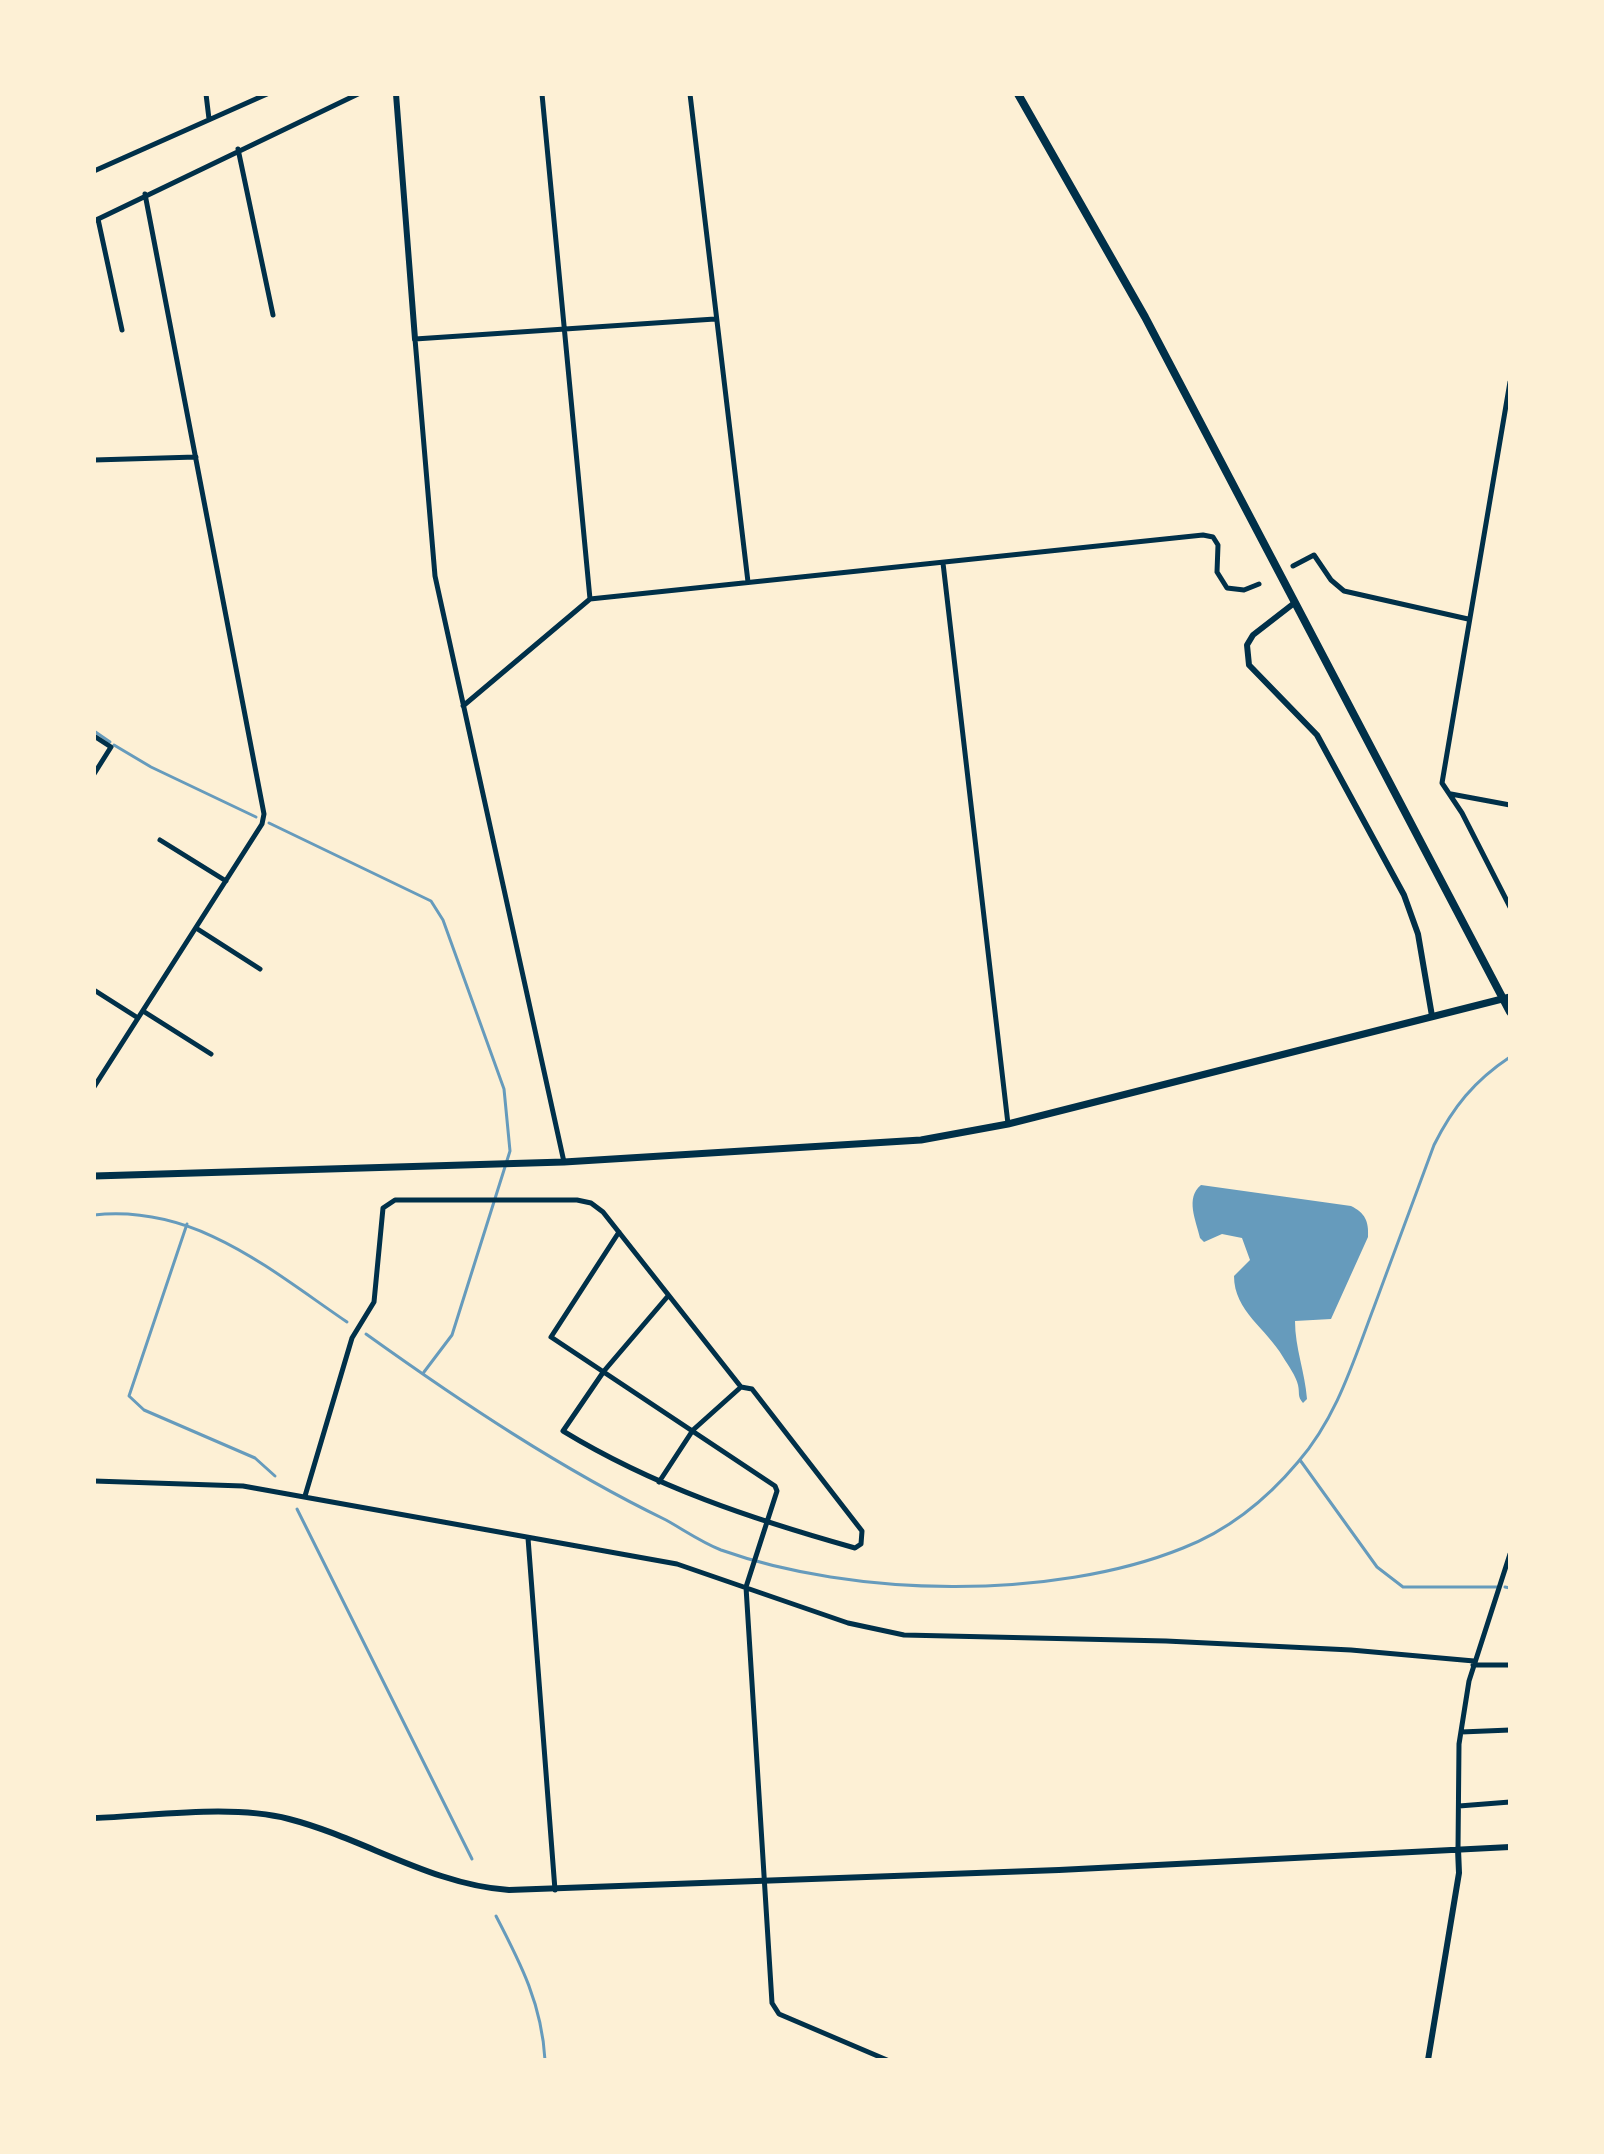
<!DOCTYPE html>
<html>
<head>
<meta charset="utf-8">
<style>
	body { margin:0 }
	#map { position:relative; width:1604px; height:2154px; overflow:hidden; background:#fdf0d5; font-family:"Fira Sans",sans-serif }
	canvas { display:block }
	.frame { position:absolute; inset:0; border:96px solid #fdf0d5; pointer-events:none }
</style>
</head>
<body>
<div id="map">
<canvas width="1604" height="2154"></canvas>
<div class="frame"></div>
</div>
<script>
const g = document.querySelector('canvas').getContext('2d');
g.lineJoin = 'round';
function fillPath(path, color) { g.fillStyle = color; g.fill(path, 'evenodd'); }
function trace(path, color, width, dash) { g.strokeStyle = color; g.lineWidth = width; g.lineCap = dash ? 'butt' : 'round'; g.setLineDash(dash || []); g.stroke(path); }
fillPath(new Path2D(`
	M1201,1185L1351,1206C1365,1213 1369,1221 1368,1237L1331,1319L1295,1321C1295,1348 1305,1372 1307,1399L1303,1403C1297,1396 1300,1394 1298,1385C1296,1376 1288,1365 1283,1357C1267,1329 1234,1311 1234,1276L1250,1260L1242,1238L1222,1234L1204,1242L1200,1238C1196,1220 1185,1198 1201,1185Z`), '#669bbc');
trace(new Path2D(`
	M94,731L110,742
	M114,745L151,767L256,817
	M269,823L431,901L443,920L504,1089L510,1151L452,1335L424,1372
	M94,1215C195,1204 269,1269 347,1322
	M187,1224L129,1396L144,1410L255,1458L275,1476
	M366,1334C461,1402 561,1469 666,1520C684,1530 701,1542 721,1550C853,1597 1052,1601 1183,1548C1229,1530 1267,1499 1298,1462C1337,1417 1353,1362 1374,1307C1394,1253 1414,1199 1434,1145C1453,1107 1474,1081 1510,1057
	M1300,1460L1377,1567L1403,1587H1497
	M297,1509L472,1859
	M1505,1587L1510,1588
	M496,1916C521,1964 542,2005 545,2060`), '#669bbc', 3);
trace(new Path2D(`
	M206,94L209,119
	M542,94L590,599
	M690,94L748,582
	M238,149L273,315
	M94,171L267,94
	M98,219L122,330
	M94,221L358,94
	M1510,382L1442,783L1462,813L1510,907
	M94,460L196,457
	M943,563L1008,1124
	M1293,566L1314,555L1331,580L1344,591L1468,619
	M463,706L590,599L1203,535L1213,537L1218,545L1217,572L1227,588L1244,590L1259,584
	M94,736L111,747L94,774
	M1451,794L1510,805
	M160,840L226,881
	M196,928L260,969
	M94,990L138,1018
	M143,1011L211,1054
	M94,1087L262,824L264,814L145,194
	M564,1162L435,576L415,339L715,319
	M619,1232L551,1337L775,1486L777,1491L746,1587L772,2003L779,2014L887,2060
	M668,1296L604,1371L563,1431C655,1487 752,1519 855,1548L861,1544L862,1531L752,1389L741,1387
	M94,1481L243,1486L677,1564L848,1623L904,1635L1166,1641L1351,1650L1474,1661
	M305,1496L352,1338L374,1302L383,1208L395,1200H577L591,1203L603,1212L741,1387L693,1430L659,1482
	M528,1538L555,1890
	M1473,1665H1510
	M1461,1732L1510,1730
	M1459,1806L1510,1802
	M1458,1849L1459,1744L1469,1681L1510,1554`), '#003049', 5);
trace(new Path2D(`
	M396,94L415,339
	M1293,604L1253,635L1247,645L1249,665L1317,735L1404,895L1418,934L1432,1016
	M94,1818C154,1816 231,1804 289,1819C363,1838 432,1885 509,1890L1059,1870L1510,1847
	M1428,2060L1459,1873L1458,1849`), '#003049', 6);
trace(new Path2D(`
	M94,1176L564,1162L921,1140L1008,1124L1510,997`), '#003049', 7);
trace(new Path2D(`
	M1018,94L1145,317L1510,1012`), '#003049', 8);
</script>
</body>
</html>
